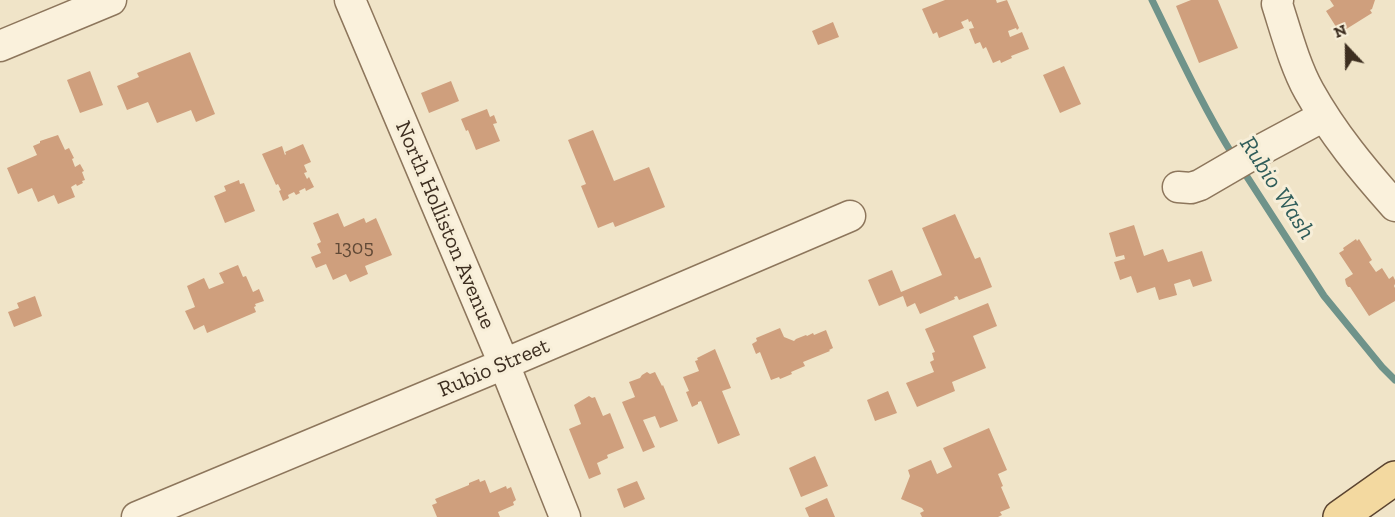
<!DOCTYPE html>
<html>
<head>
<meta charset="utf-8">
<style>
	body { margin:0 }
	#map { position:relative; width:1395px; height:517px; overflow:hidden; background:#f0e4c8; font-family:"Zilla Slab",serif }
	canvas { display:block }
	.north { position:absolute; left:1317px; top:18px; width:60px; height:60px; -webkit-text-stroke:4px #f7eed8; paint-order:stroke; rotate:338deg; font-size:16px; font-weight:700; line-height:24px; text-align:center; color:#3d2e20 }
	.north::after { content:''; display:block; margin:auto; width:21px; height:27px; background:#3d2e20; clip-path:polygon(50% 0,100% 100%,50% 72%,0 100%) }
</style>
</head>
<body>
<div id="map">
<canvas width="1395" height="517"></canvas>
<div class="north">N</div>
</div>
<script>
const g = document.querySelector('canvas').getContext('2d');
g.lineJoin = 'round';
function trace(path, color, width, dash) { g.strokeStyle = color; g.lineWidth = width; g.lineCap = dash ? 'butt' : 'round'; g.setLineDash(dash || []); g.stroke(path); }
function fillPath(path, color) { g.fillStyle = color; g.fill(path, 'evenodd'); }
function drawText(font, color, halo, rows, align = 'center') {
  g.font = font + ' "Zilla Slab",serif'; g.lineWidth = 6; g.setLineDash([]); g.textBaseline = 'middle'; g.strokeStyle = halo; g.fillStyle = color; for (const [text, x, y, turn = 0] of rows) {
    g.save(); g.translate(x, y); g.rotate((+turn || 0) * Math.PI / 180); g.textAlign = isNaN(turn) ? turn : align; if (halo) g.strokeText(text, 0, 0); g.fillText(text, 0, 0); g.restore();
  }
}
trace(new Path2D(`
	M1152,0C1178,53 1203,107 1234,157
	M1242,169L1324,296L1382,367L1395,380`), '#6f938a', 7);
fillPath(new Path2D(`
	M945,0H996L997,3L1007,0L1019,28L1017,30L1016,28L1008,31L1010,37L1022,32L1029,49L1011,56L1012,58L1001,63L1000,60L993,63L986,47L983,49L980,42L975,44L969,29L974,28L971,21L969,22L968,19L961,22L964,28L939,38L937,32L933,34L922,9Z
	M1191,0H1218L1238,48L1199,63L1176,6Z
	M1330,0H1375L1372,9L1370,10L1372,13L1340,33L1326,11L1334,6Z
	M833,22L839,37L818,45L812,31Z
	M190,52L215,114L196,122L191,110L157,123L148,102L127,110L117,86L139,77L137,73Z
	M1064,66L1081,104L1060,113L1043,75Z
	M90,71L103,105L80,113L67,80Z
	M451,81L459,101L429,113L421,93Z
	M487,109L490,117L494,115L497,123L493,124L500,141L476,150L468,130L466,131L461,119Z
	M593,130L614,181L649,167L665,207L615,227L613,222L598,228L581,186L586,184L568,140Z
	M58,135L65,150L69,148L74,158L72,159L75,167L80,164L84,171L82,172L85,180L82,181L83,183L77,186L76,184L71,187L75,197L58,204L54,195L38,202L32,188L18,194L7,168L37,155L33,146L40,143V141Z
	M303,144L311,162L304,165L307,172L304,173L307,179L309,177L314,187L306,191L305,188L299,191L300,193L296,195L294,192L288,195L289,198L283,201L279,191L281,190L278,184L276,185L262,154L282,146L285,155L286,154L285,152Z
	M239,180L240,184L244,183L255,211L225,223L214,196L226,191L224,186Z
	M338,213L344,227L364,218L366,223L376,218L392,255L365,266L368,274L350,282L346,274L333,280L326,264L316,268L311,257L321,253L317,244L321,242L313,223Z
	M955,214L975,259L980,257L992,287L959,300L957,296L954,297L955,299L920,314L915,303L907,307L903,296L879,306L868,280L892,270L901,292L942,275L922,228Z
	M1134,225L1144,256L1163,249L1168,262L1202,251L1212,281L1193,287L1190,279L1174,284L1177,295L1159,300L1155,287L1137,293L1131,276L1120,280L1114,262L1125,259L1124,255L1116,257L1109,233Z
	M1356,239L1357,241L1359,239L1372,260L1369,262L1376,272L1382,268L1389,279L1393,276L1395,280V284L1394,286L1395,288V301L1369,316L1350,287H1348L1346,284L1345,279L1353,274L1339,253L1344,250L1343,248Z
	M238,265L243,277L246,276L253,292L259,289L264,301L255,304L256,306L254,307L256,312L207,333L204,325L194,330L185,311L195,307L187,286L204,278L209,289L224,283L219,273Z
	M35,296L42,316L14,327L8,312L19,308L17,303Z
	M988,303L997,326L973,336L986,368L952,382L955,391L917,407L906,383L934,372L930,362L934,360L932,353L935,352L925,329Z
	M780,328L784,337L794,341L796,339L806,335L807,336L813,333L814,335L826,330L833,348L829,350L830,351L803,362L805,366L791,372L792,374L780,379L779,377L771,380L760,352L756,354L752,344L757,341L756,338Z
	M715,349L731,388L722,391L740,435L718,444L701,401L698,402V404L692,407L686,392L689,391L683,377L699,371L695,361L698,360L697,358Z
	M647,372L650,374L655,372L662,386L663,385L678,421L660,428L655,416L643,420L655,447L643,452L622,402L635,397L629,382L640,378L642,375Z
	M888,391L897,413L875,421L867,400Z
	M589,396L592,398L595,397L603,416L610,413L624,448L607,455L608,458L597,463L601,474L589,479L569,429L581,424L574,405Z
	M989,428L1007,470L998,474L1003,486L1001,487L1010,508L1000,512L1002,515L998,517H922L920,513L924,511L922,508L901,499L910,476L908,470L931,460L937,474L952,467L943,448Z
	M815,456L828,486L801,497L789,468Z
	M479,479L480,482L485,480L490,493L506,486L507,489L511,487L516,500L513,502L514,505L498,512L500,517H437L432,505L437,503L435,499L469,485V483Z
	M637,481L645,499L624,508L617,489Z
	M827,498L835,517H809L805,508Z`), '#cf9f7d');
const minor = new Path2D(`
	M350,0L504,364L565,517
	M1278,0L1277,4C1286,32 1295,66 1309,91C1333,134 1363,170 1395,206
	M0,46L111,0
	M1178,187L1191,188L1200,185L1255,153L1324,116
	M137,517L504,364L850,216`);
const major = new Path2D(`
	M1340,517L1395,478`);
trace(minor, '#8d765c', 33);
trace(major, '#5b4430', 36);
trace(minor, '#faf1dc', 30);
trace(major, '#f3d9a0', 33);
drawText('20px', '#624a37', null, [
	["1305",354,248]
]);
drawText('22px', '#3d2e20', '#f7eed8', [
	["North Holliston Avenue",445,225,67],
	["Rubio Street",494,368,-23]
]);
drawText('italic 24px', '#2f5d5a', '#f7eed8', [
	["Rubio Wash",1277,188,57]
]);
</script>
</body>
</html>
